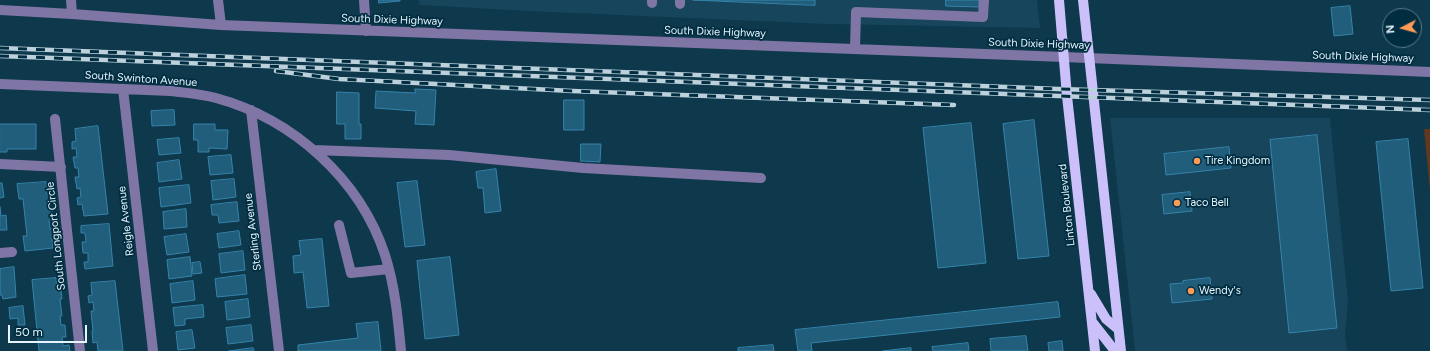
<!DOCTYPE html>
<html>
<head>
<meta charset="utf-8">
<style>
	body { margin:0 }
	#map { position:relative; width:1430px; height:351px; overflow:hidden; background:#0e384c; font-family:Figtree,sans-serif }
	canvas { display:block }
	.north { position:absolute; left:1382px; top:8px; width:40px; height:40px; box-sizing:border-box; background:#012d41; border:1px solid #5d7d8c; border-radius:50%; rotate:264deg; font-size:11px; font-weight:700; line-height:16px; text-align:center; color:#e6f5fd }
	.north::after { content:''; display:block; margin:auto; width:14px; height:18px; background:#fe9c57; clip-path:polygon(50% 0,100% 100%,50% 72%,0 100%) }
	.scale { position:absolute; left:8px; top:325px; width:79px; height:18px; box-sizing:border-box; border:2px solid #e6f5fd; border-top:0; padding-left:5px; font-size:12px; line-height:14px; white-space:nowrap; color:#e6f5fd; -webkit-text-stroke:3px #012d41; paint-order:stroke }
</style>
</head>
<body>
<div id="map">
<canvas width="1430" height="351"></canvas>
<div class="north">N</div>
<div class="scale">50 m</div>
</div>
<script>
const g = document.querySelector('canvas').getContext('2d');
g.lineJoin = 'round';
function fillPath(path, color) { g.fillStyle = color; g.fill(path, 'evenodd'); }
function trace(path, color, width, dash) { g.strokeStyle = color; g.lineWidth = width; g.lineCap = dash ? 'butt' : 'round'; g.setLineDash(dash || []); g.stroke(path); }
function drawText(font, color, halo, rows, align = 'center') {
  g.font = font + ' Figtree,sans-serif'; g.lineWidth = 3.5; g.setLineDash([]); g.textBaseline = 'middle'; g.strokeStyle = halo; g.fillStyle = color; for (const [text, x, y, turn = 0] of rows) {
    g.save(); g.translate(x, y); g.rotate((+turn || 0) * Math.PI / 180); g.textAlign = isNaN(turn) ? turn : align; if (halo) g.strokeText(text, 0, 0); g.fillText(text, 0, 0); g.restore();
  }
}
fillPath(new Path2D(`
	M418,0H1037L1040,28L827,24L528,11L420,5Z
	M1110,118H1330L1348,301L1345,334L1347,351H1135Z`), '#16455c');
fillPath(new Path2D(`
	M1424,129H1430V190Z`), '#60391e');
const building = new Path2D(`
	M379,0H400V1L379,3Z
	M693,0H815V5Z
	M946,0H979V7L946,6Z
	M1350,6L1353,34L1334,36L1331,8Z
	M415,89L436,90L434,125L415,124L416,111L375,108L376,91L415,93Z
	M337,92L359,93V124H361V139H345V124H337Z
	M564,100H584V130H564Z
	M174,110L175,125L152,126L151,111Z
	M1034,120L1049,256L1018,259L1003,124Z
	M971,123L986,263L938,268L923,128Z
	M0,124H36V149H7V152H0Z
	M194,124H215V130H228L227,149L209,148V152H198V140H194Z
	M98,126L108,214L84,216L82,204L78,205L77,198L81,197L80,188L77,189L75,177H79L78,168H75L73,157H77L76,148L72,149V142L76,141L75,129Z
	M1317,135L1337,328L1289,333L1270,140Z
	M179,138L181,153L159,155L157,140Z
	M1408,139L1423,288L1391,291L1376,142Z
	M581,144H601L600,162L581,161Z
	M1229,147L1231,168L1166,175L1164,154Z
	M231,155L233,173L210,175L208,157Z
	M179,160L182,179L159,182L157,163Z
	M496,169L501,211L485,213L483,188H478L476,172Z
	M234,179L236,197L213,200L211,181Z
	M417,181L425,245L405,247L397,183Z
	M46,182L47,194L51,193V202H48L49,210L52,209L54,220L49,221L50,229H55L56,238L52,239L53,248L25,251L23,236H27L23,199H19L17,184Z
	M0,183H2L4,197L0,198Z
	M189,185L191,203L161,207L159,188Z
	M1190,192L1192,211L1164,214L1162,195Z
	M237,202L239,221L219,223L218,215H212L211,205Z
	M0,207L1,216L6,215L7,230H0Z
	M186,209L187,227L164,229L163,212Z
	M109,224L113,266L85,269L84,262H88V253H83L82,242H86L85,233H81V226Z
	M239,231L241,245L219,248L217,234Z
	M186,234L189,252L167,255L164,237Z
	M322,239L329,306L307,308L303,272L294,273L293,256L301,255L299,241Z
	M243,251L245,270L221,273L219,254Z
	M190,257L192,276L169,279L167,260Z
	M450,257L459,335L425,339L417,261Z
	M200,262L202,273L193,274L192,263Z
	M14,267L16,297L3,299L2,295H0V269Z
	M245,275L247,294L217,297L215,279Z
	M56,278L57,290H61L62,299H60L62,316H60L61,325H65L66,337H62L63,346L69,345L70,351H39L32,280Z
	M1210,278L1212,299L1172,303L1170,284L1183,283V281Z
	M115,281L123,351H98L97,342L93,343L92,331H93L91,311H94L93,302L89,303L88,296L92,295L91,283Z
	M193,281L195,300L172,303L170,284Z
	M248,299L250,317L227,320L225,302Z
	M1058,302L1060,317L811,343L812,351H798L795,330Z
	M203,305L204,317L185,319V325L175,326L173,308Z
	M23,306L25,325H18V318L10,319L9,308Z
	M378,322L381,351H298V345L358,338L356,324Z
	M251,325L253,341L228,344L226,328Z
	M192,330L195,348L178,350L176,332Z
	M1026,336L1028,351H991L990,339Z
	M1062,341L1063,351H1049L1048,343Z
	M968,343L969,351H933L932,347Z
	M773,345L774,351H738V348Z
	M253,348L254,351H229Z
	M911,348V351H883Z`);
fillPath(building, '#205e7c');
trace(building, '#3683aa', 1);
trace(new Path2D(`
	M71,0L72,14
	M218,0L221,25
	M364,0L366,31
	M652,3V0
	M680,4V0
	M0,10L72,14L221,25L1064,57L1430,72
	M855,49L856,12L983,17L984,0
	M0,84L171,91C186,93 201,94 216,98C293,119 360,179 385,255C395,286 398,319 401,351
	M123,89L153,351
	M251,110L279,351
	M55,119L80,351
	M314,150L449,155L583,168L761,178
	M0,164L61,167
	M339,225L351,273L389,269
	M0,253L12,252`), '#8076a5', 10);
trace(new Path2D(`
	M1059,0L1067,96L1095,351
	M1083,0L1121,351
	M1091,294L1106,319L1118,329
	M1093,323L1115,351`), '#cbc0fa', 10);
const rail = new Path2D(`
	M0,48L1058,89L1430,100
	M0,56L1430,110
	M276,71L339,79L572,91L954,105`);
trace(rail, '#bdd1dc', 4.5);
trace(rail, '#012d41', 3, [9]);
for (const [x, y, r, color] of [
	[1197,161,4,"#fe9c57"],
	[1177,203,4,"#fe9c57"],
	[1191,291,4,"#fe9c57"]
]) { const dot = new Path2D(); dot.arc(x, y, r, 0, 2 * Math.PI); g.fillStyle = color; g.fill(dot); trace(dot, '#012d41', 1.5); }
drawText('11px', '#e6f5fd', '#012d41', [
	["South Dixie Highway",392,20,2],
	["South Dixie Highway",715,32,2],
	["South Dixie Highway",1039,44,2],
	["South Dixie Highway",1363,57,2],
	["South Swinton Avenue",141,79,4],
	["Linton Boulevard",1067,205,-96],
	["Reigle Avenue",126,221,-97],
	["Sterling Avenue",253,232,-97],
	["South Longport Circle",56,236,-96]
]);
drawText('11px', '#e6f5fd', '#012d41', [
	["Tire Kingdom",1205,161],
	["Taco Bell",1185,203],
	["Wendy's",1199,291]
], 'left');
</script>
</body>
</html>
